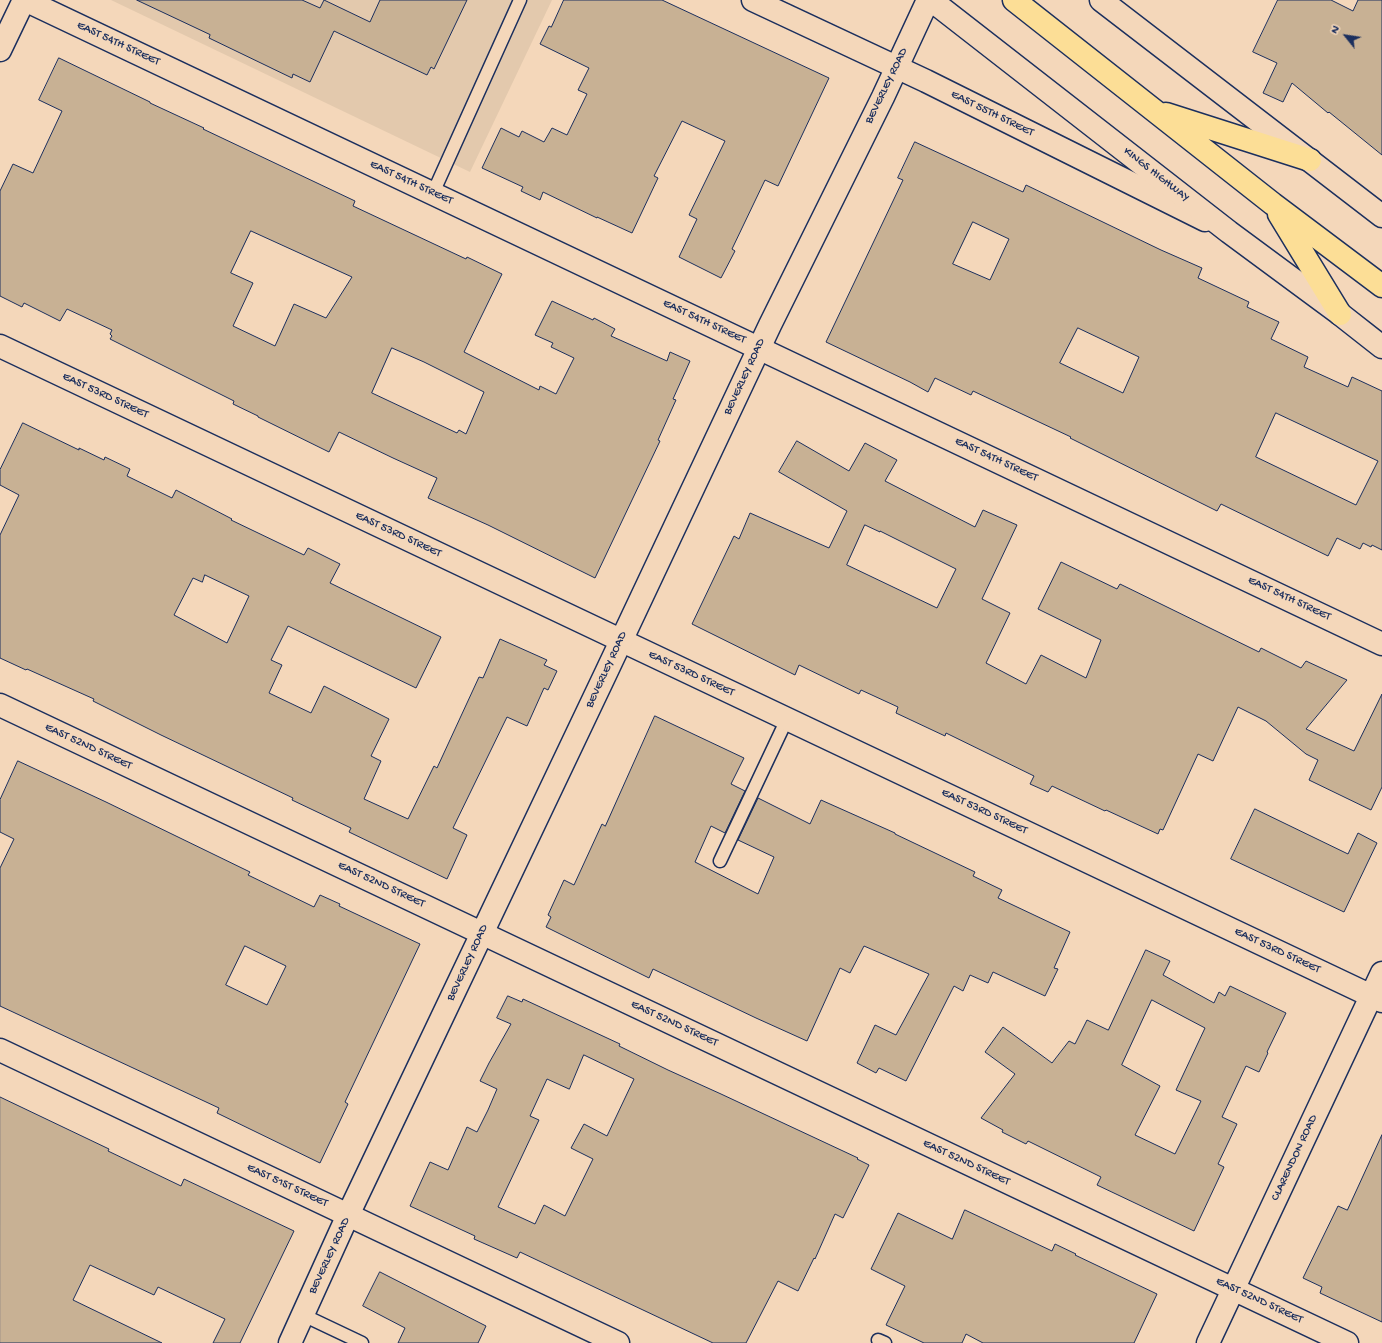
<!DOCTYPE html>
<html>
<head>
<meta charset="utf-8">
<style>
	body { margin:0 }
	#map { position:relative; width:1382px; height:1343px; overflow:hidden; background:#f4d7ba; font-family:"Gochi Hand",sans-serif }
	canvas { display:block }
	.north { position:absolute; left:1326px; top:16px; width:40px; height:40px; -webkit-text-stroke:3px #f4d7ba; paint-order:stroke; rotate:300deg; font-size:11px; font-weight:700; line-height:16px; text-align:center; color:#1b2f5e }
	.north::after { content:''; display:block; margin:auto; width:14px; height:18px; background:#1b2f5e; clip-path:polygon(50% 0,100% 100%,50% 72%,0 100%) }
</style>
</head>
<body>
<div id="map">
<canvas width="1382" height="1343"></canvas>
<div class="north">N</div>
</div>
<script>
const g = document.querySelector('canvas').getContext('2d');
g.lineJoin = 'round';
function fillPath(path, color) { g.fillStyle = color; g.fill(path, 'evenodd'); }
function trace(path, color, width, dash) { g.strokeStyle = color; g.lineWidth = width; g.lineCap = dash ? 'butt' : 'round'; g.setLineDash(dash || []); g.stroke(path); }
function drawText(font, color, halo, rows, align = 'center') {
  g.font = font + ' "Gochi Hand",sans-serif'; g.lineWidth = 3; g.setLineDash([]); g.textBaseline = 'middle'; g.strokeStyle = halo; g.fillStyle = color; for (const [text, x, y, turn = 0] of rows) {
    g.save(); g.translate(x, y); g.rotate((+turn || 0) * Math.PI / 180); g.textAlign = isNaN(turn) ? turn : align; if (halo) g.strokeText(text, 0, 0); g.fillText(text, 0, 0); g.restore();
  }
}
fillPath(new Path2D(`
	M111,0H552L470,172Z`), '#e3c9ad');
const building = new Path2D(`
	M137,0H302L320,8L324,0L370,22L380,0H467L434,69L431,67L427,75L334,31L310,82L293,74L292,78L209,38L210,35Z
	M564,0H662L829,78L778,186L765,180L732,249L735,251L721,278L679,257L697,219L689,215L725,141L682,121L654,176L658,178L632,233L597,217V218L543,192L540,200L521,191L523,187L482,168L501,128L519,137L522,131L544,142L552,128L567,135L587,94L578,90L589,68L540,44L549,26L551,27Z
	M1278,0H1331L1353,11L1358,0H1382V155L1329,112L1328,113L1292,83L1283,102L1263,93L1277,63L1253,52Z
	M59,58L150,102V103L204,128L203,129L355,201L353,206L466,259L467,257L502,274L464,352L539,390L540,386L556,394L574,358L551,347L553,343L535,335L552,301L593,320L594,318L615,329L611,336L667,361L670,352L690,361L673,399L676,400L658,440L660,441L595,578L488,525L428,498L437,478L393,458L339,432L329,452L258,417V416L233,404L234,401L110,339L112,336L110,334L112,330L67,309L60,321L24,303L22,307L0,296V191L13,164L33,173L62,111L39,100ZM251,231L352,277L326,318L294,304L275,346L233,326L253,283L231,273ZM392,348L424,362L484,392L466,434L459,430L457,433L372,393Z
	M915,142L1023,192L1026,185L1161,250L1202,268L1198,278L1249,302L1247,307L1279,322L1271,339L1308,357L1304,367L1348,387L1352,377L1382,391V550L1372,545L1371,547L1363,543L1360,549L1337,538L1328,556L1221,504L1217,511L1070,438L1071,437L973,391L971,395L935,378L928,392L910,382L826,342L903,180L898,178ZM973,222L1009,239L990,280L953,264ZM1078,328L1139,357L1123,393L1060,363ZM1276,413L1378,461L1356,505L1256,457Z
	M23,423L79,450V448L104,460L105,457L130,469L127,476L172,498L176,490L232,519L231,520L304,555L308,548L340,564L330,583L441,637L416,688L288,626L271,660L282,665L269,693L311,713L324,686L389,719L371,756L381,761L364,799L408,819L434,766L437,768L479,677L483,678L500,639L547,660L544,665L557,671L548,690L544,688L527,726L507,717L453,828L467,835L447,879L349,832L351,828L292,800L293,798L161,735L93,701L94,699L27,669L26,670L0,658V535L19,495L0,485V470ZM205,575L249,596L227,643L174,615L193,578L202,582Z
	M797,441L849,471L865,443L897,460L885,481L975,527L983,510L1017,525L982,599L1010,613L986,663L1026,684L1041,655L1086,678L1101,640L1038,609L1061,562L1117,589L1120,584L1259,652L1261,648L1301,668L1306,661L1347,680L1306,729L1354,751L1382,694V787L1371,810L1309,780L1318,760L1306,754L1266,721L1238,707L1213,761L1198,754L1163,830L1160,829L1158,834L1106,810L1105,811L1052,786L1048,792L1030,784L1034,776L946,733L945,736L896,713L898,707L861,690L859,694L799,665L795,675L692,624L734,536L739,539L750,513L829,548L847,511L779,472ZM865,525L880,532V531L956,569L937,608L847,565Z
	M655,716L744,758L731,784L745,791L725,833L711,826L695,862L758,894L774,857L738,840L758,798L810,824L821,800L895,833V834L975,872L973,876L1002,890L998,898L1070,932L1054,968L1058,969L1045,996L993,972L988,983L970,975L963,991L954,986L906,1081L879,1068L876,1073L857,1063L875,1025L896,1035L929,974L864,946L850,973L840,968L807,1041L756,1018L653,969L649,978L546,927L551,917L548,915L564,880L574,885L602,824L605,826Z
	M18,761L106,802L250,872L248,875L314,907L320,895L340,904L339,906L420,944L345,1102L348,1104L320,1163L217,1113L219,1108L0,1006V868L14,839L0,832V800ZM245,946L286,966L267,1005L226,985Z
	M1255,809L1348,854L1358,833L1377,843L1344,912L1231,859Z
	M1146,950L1170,961L1163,975L1214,1003L1219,992L1225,996L1230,986L1286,1013L1267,1052L1268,1053L1259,1072L1246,1066L1222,1117L1237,1124L1218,1164L1224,1167L1194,1231L1097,1185L1101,1177L1028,1141L1026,1144L1002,1132L1003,1130L981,1118L1015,1074L985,1052L1003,1027L1052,1063L1069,1041L1075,1044L1087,1020L1108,1030ZM1152,1000L1205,1028L1176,1090L1201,1101L1175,1154L1135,1135L1160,1086L1122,1065Z
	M508,996L522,1002L523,999L620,1044L619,1046L668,1070L721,1094L858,1158L857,1159L869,1165L843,1218L835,1214L815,1259L814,1258L798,1291L778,1281L746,1343H713L520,1252L517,1258L474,1239L475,1236L410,1206L430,1162L448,1170L467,1127L477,1132L488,1110L497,1089L480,1081L489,1063L511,1024L497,1018ZM584,1055L634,1079L607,1136L584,1124L571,1148L593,1159L565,1216L544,1205L535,1224L498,1207L539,1120L530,1116L547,1079L569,1089Z
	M0,1097L109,1149L108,1151L181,1186L184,1179L294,1231L240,1343H213L225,1319L158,1287L154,1295L90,1265L73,1300L162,1343H0Z
	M1382,1135V1322L1320,1293L1322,1287L1303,1278L1338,1206L1347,1210Z
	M965,1210L1052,1251L1055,1244L1076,1254L1075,1255L1157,1294L1134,1343H983L966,1334L962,1343H924L886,1325L905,1286L871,1269L898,1213L952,1239Z
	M380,1272L486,1326L478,1343H398L405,1328L363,1306Z`);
fillPath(building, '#c8b194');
trace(building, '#1b2f5e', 1);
const service = new Path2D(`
	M433,193L520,0
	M720,861L787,719
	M303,1315L362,1343
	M878,1340L885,1343`);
const minor = new Path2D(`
	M25,0L1382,644
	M753,0L926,81L1205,220
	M0,50L24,0
	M0,346L1382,1001
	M0,705L1347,1343
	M0,1050L618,1343
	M1208,1343L1382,973`);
const tertiary = new Path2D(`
	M931,0L1229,232L1340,314L1382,347
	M1101,0L1382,216
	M290,1343L348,1215L605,675L770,325L883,97L928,0`);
const primary = new Path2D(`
	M1014,0L1273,204L1382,286
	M1166,114L1310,160
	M1279,214L1340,314`);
trace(service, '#1b2f5e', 15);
trace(minor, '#1b2f5e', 25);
trace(tertiary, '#1b2f5e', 25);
trace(primary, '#1b2f5e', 25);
trace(service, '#f4d7ba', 12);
trace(minor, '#f4d7ba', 22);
trace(tertiary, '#f4d7ba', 22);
trace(primary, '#fcde96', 22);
drawText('12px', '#1b2f5e', '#f4d7ba', [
	["EAST 54TH STREET",118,44,25],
	["BEVERLEY ROAD",887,86,-64],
	["EAST 55TH STREET",992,114,26],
	["KINGS HIGHWAY",1156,175,38],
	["EAST 54TH STREET",411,183,25],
	["EAST 54TH STREET",704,322,25],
	["BEVERLEY ROAD",745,377,-65],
	["EAST 53RD STREET",105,396,25],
	["EAST 54TH STREET",996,460,25],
	["EAST 53RD STREET",398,535,25],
	["EAST 54TH STREET",1289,599,25],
	["BEVERLEY ROAD",607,670,-65],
	["EAST 53RD STREET",691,674,25],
	["EAST 52ND STREET",88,747,25],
	["EAST 53RD STREET",984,812,25],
	["EAST 52ND STREET",381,885,25],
	["EAST 53RD STREET",1277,951,25],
	["BEVERLEY ROAD",468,963,-65],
	["EAST 52ND STREET",674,1024,25],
	["CLARENDON ROAD",1295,1158,-65],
	["EAST 52ND STREET",966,1163,25],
	["EAST 51ST STREET",287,1186,25],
	["BEVERLEY ROAD",330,1256,-65],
	["EAST 52ND STREET",1259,1301,25]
]);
</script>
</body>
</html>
